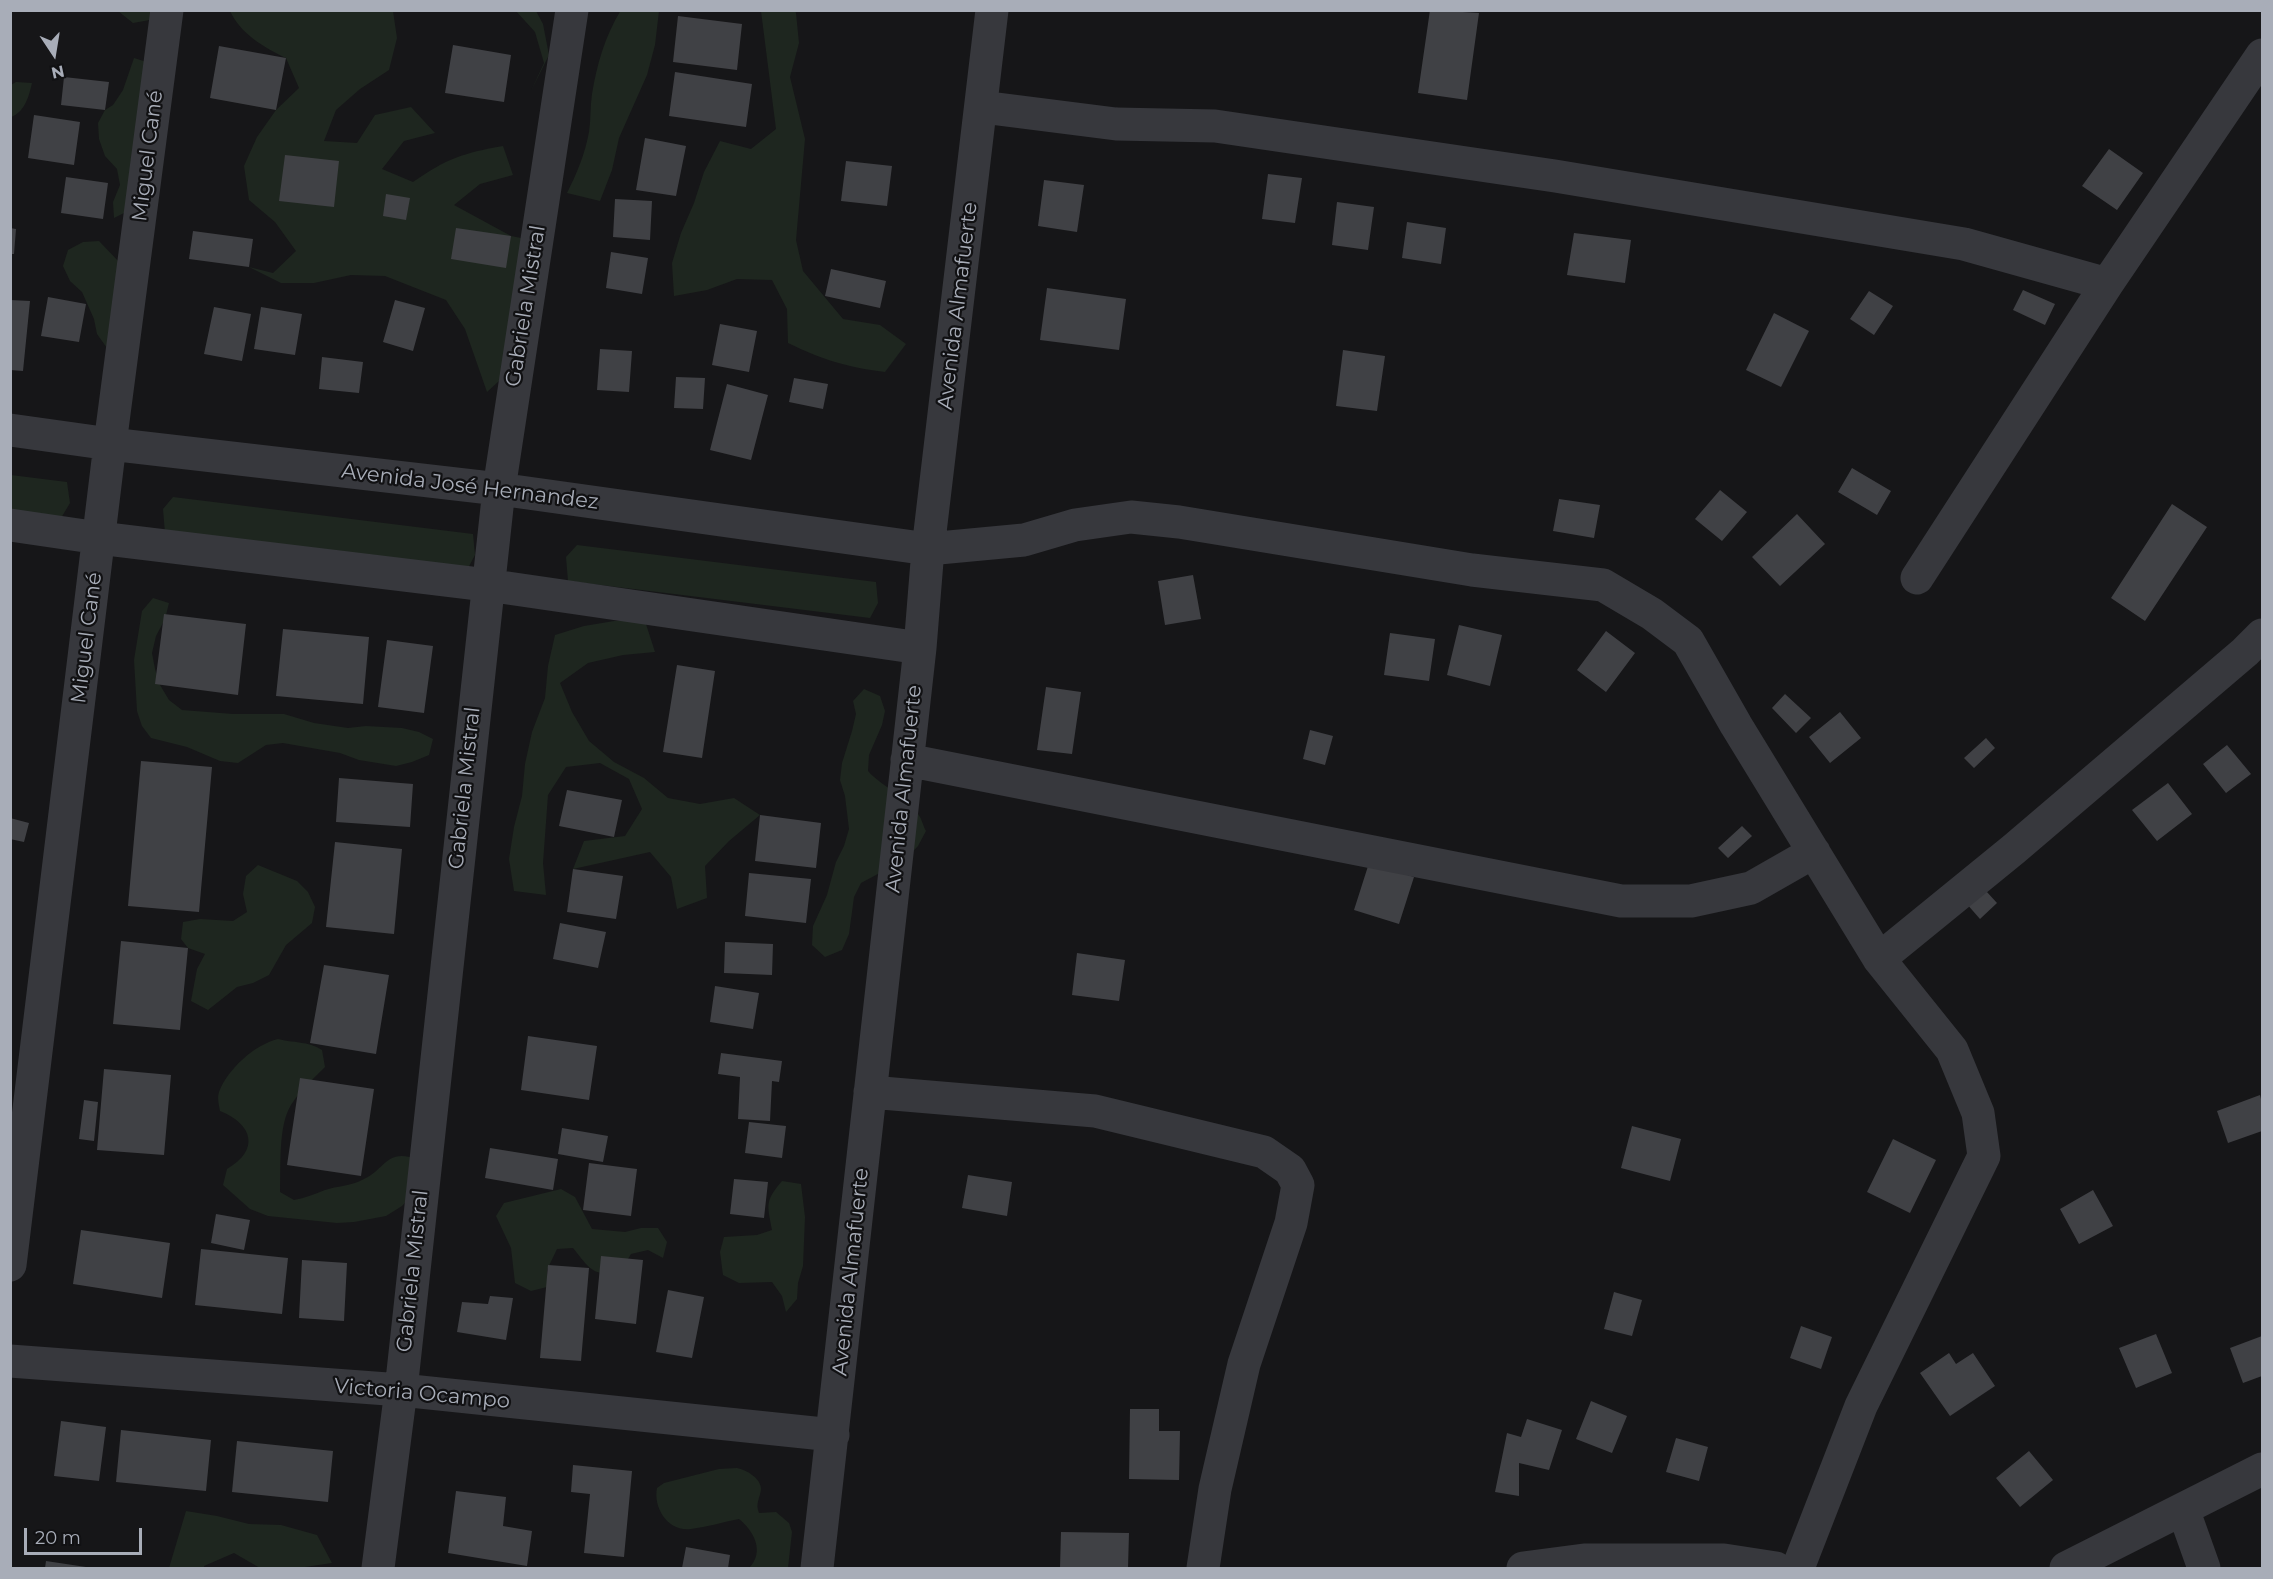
<!DOCTYPE html>
<html>
<head>
<meta charset="utf-8">
<style>
	body { margin:0 }
	#map { position:relative; width:2273px; height:1579px; overflow:hidden; background:#161618; font-family:Montserrat,sans-serif }
	canvas { display:block }
	.frame { position:absolute; inset:0; border:12px solid #a8adb8; pointer-events:none }
	.north { position:absolute; left:24px; top:24px; width:60px; height:60px; -webkit-text-stroke:4px #111113; paint-order:stroke; rotate:168deg; font-size:16px; font-weight:700; line-height:24px; text-align:center; color:#a8adb8 }
	.north::after { content:''; display:block; margin:auto; width:21px; height:27px; background:#a8adb8; clip-path:polygon(50% 0,100% 100%,50% 72%,0 100%) }
	.scale { position:absolute; left:24px; top:1528px; width:118px; height:27px; box-sizing:border-box; border:3px solid #a8adb8; border-top:0; padding-left:8px; font-size:18px; line-height:21px; white-space:nowrap; color:#a8adb8; -webkit-text-stroke:4px #111113; paint-order:stroke }
</style>
</head>
<body>
<div id="map">
<canvas width="2273" height="1579"></canvas>
<div class="frame"></div>
<div class="north">N</div>
<div class="scale">20 m</div>
</div>
<script>
const g = document.querySelector('canvas').getContext('2d');
g.lineJoin = 'round';
function fillPath(path, color) { g.fillStyle = color; g.fill(path, 'evenodd'); }
function trace(path, color, width, dash) { g.strokeStyle = color; g.lineWidth = width; g.lineCap = dash ? 'butt' : 'round'; g.setLineDash(dash || []); g.stroke(path); }
function drawText(font, color, halo, rows, align = 'center') {
  g.font = font + ' Montserrat,sans-serif'; g.lineWidth = 4.5; g.setLineDash([]); g.textBaseline = 'middle'; g.strokeStyle = halo; g.fillStyle = color; for (const [text, x, y, turn = 0] of rows) {
    g.save(); g.translate(x, y); g.rotate((+turn || 0) * Math.PI / 180); g.textAlign = isNaN(turn) ? turn : align; if (halo) g.strokeText(text, 0, 0); g.fillText(text, 0, 0); g.restore();
  }
}
fillPath(new Path2D(`
	M621,10L659,11L655,45L647,75L619,138L612,170L600,201L567,193C577,173 585,154 589,132C591,119 590,107 592,94C597,64 605,36 621,10Z
	M118,11H167L166,17L133,23Z
	M230,11H393L397,38L389,70L360,89L336,110L324,141L357,143L375,115L411,107L435,133L404,141L382,169L413,182C446,159 463,153 503,146L513,175L480,184L454,205L511,236L526,239L511,370L487,392L465,329L446,300L385,276L351,275L314,283H281L249,267L273,273L296,251L275,222L249,200L244,166L257,137L276,110L299,88L286,58C263,47 241,34 230,11Z
	M516,11H536L543,24L549,55L531,91L544,63L535,32Z
	M761,11H795L796,13L799,43L790,77L805,139L796,240L803,271L843,319L880,325L906,344L885,372C846,367 823,360 788,343L787,309L772,280L737,279L707,290L674,296L672,263L681,233L694,203L704,172L720,141L751,149L776,129Z
	M134,58L150,63L130,210L114,218L113,202L120,185L117,169L105,156L99,139L98,123L105,110L113,105L123,90Z
	M16,82L32,83C29,96 25,112 11,117V85Z
	M99,241L121,264L107,348L97,334L94,319L82,292L70,281L63,266L68,250L83,242Z
	M11,475L67,482L70,503L61,518L11,512Z
	M173,497L473,534L475,555L467,570L165,533L163,509Z
	M577,545L876,582L878,603L870,618L568,581L566,557Z
	M153,598L169,603L165,619L156,636L152,653L155,669L160,685L169,700L182,710L233,714H284L314,723L348,728L366,726L402,728L419,732L433,739L429,755L412,762L396,766L359,760L340,753L283,743L266,745L238,763L220,761L187,747L151,738L142,726L137,711L134,660L142,611Z
	M614,621H645L655,652L623,655L588,663L560,683L572,712L589,741L614,762L644,778L668,798L700,804L734,798L760,815L729,841L705,866L707,898L677,909L671,877L650,852L573,869L584,841L625,836L642,809L629,779L600,763L566,767L548,795L543,863L546,895L514,891L509,859L514,827L522,796L525,764L532,732L545,698L548,666L555,635L584,626Z
	M864,689L880,696L885,711L882,725L869,755L868,771C882,787 907,796 918,814C922,819 923,826 926,831L918,846L906,859L861,883L854,897L849,934L842,950L825,957L812,945L813,926L827,895L836,862L844,846L849,829L845,796L840,780L842,763L852,731L856,714L853,701Z
	M258,865L297,881L308,892L315,907L312,923L286,945L269,975L253,983L237,987L208,1010L191,1001L197,969L205,954L188,948L181,939L183,922L200,919L233,921L247,912L243,894L246,876Z
	M278,1039C293,1043 308,1041 322,1050L325,1067C313,1079 300,1091 291,1105C278,1126 281,1166 280,1192L294,1200C305,1198 315,1194 325,1190C337,1186 351,1186 362,1180C388,1168 385,1147 420,1160L414,1193L402,1206L386,1216L354,1222L337,1223L268,1216L250,1209L223,1185L227,1169C260,1150 253,1124 220,1111C219,1105 217,1098 219,1092C228,1069 254,1045 278,1039Z
	M782,1181L801,1184L805,1217L803,1266L798,1283L797,1299L786,1312L782,1296L772,1282L739,1283L723,1275L720,1252L724,1237L757,1235L772,1230C767,1204 765,1201 782,1181Z
	M561,1189L575,1197L592,1229L625,1232L641,1228H658L667,1242L663,1258L648,1250L631,1254L622,1269C594,1279 590,1269 573,1248L557,1249L547,1270V1287L531,1291L515,1283L511,1248L496,1216L504,1203Z
	M737,1468C746,1470 761,1478 761,1489C760,1499 755,1503 759,1513L776,1512L789,1523L792,1532L788,1568H749C765,1552 754,1531 739,1519C723,1522 707,1527 691,1529C668,1532 653,1508 657,1488L664,1483L719,1469Z
	M186,1511L217,1516L249,1524L281,1525L317,1535L332,1563L298,1568H260L234,1553L204,1566V1568H169Z`), '#1e261f');
fillPath(new Path2D(`
	M1430,10L1479,13L1467,100L1418,93Z
	M678,16L742,24L737,70L673,62Z
	M453,45L511,55L504,102L445,93Z
	M219,46L286,58L276,110L210,98Z
	M675,72L752,84L746,127L669,116Z
	M64,77L109,82L105,110L61,105Z
	M34,115L80,122L74,165L28,158Z
	M645,138L686,146L676,196L636,190Z
	M2109,149L2143,173L2117,210L2082,186Z
	M285,155L339,161L334,207L279,201Z
	M846,161L892,166L887,206L841,201Z
	M1268,174L1302,178L1295,223L1262,219Z
	M66,177L108,183L103,219L61,213Z
	M1044,180L1084,185L1077,232L1038,226Z
	M386,194L410,198L406,220L383,216Z
	M615,199L652,201L650,240L613,237Z
	M1337,202L1374,207L1368,250L1332,245Z
	M1407,222L1446,228L1441,264L1402,258Z
	M10,228L16,229L14,254H10Z
	M456,228L511,236L506,268L451,259Z
	M193,231L253,239L249,267L189,259Z
	M1574,233L1631,240L1625,283L1567,275Z
	M611,252L648,258L642,294L606,288Z
	M831,269L886,281L880,308L825,296Z
	M1047,288L1126,299L1119,350L1040,340Z
	M2023,290L2055,304L2045,325L2013,310Z
	M1869,291L1893,306L1874,335L1850,319Z
	M48,297L86,304L79,342L41,336Z
	M10,300L30,301L23,371L10,370Z
	M395,300L425,308L413,351L383,342Z
	M214,307L251,314L242,361L204,354Z
	M261,307L302,314L295,355L254,349Z
	M1774,313L1809,331L1781,387L1746,370Z
	M720,324L757,331L749,372L712,365Z
	M600,349L632,351L629,392L597,390Z
	M1343,350L1385,356L1377,411L1336,406Z
	M322,357L363,362L359,393L319,389Z
	M676,377L705,378L703,409L674,408Z
	M794,378L828,384L823,409L789,402Z
	M727,384L768,395L751,460L710,450Z
	M1852,468L1891,491L1877,515L1838,492Z
	M1720,490L1747,512L1722,541L1695,519Z
	M1559,499L1600,505L1594,538L1553,531Z
	M2172,504L2207,527L2145,621L2111,598Z
	M1797,514L1825,544L1780,586L1752,557Z
	M1193,575L1201,619L1165,625L1158,581Z
	M164,614L246,624L238,695L155,684Z
	M1459,625L1502,635L1490,686L1447,675Z
	M283,629L369,637L363,704L276,696Z
	M1606,631L1635,653L1606,692L1577,670Z
	M1390,633L1435,639L1429,681L1384,675Z
	M387,640L433,646L424,713L378,707Z
	M677,665L715,671L702,758L663,752Z
	M1046,687L1081,692L1072,754L1037,750Z
	M1785,694L1811,718L1796,733L1772,708Z
	M1840,712L1861,738L1830,763L1809,737Z
	M1310,730L1333,736L1325,765L1303,759Z
	M1986,738L1995,748L1974,768L1964,758Z
	M2227,745L2251,774L2226,793L2203,764Z
	M141,761L212,767L199,912L128,906Z
	M339,778L413,784L410,827L336,822Z
	M2168,783L2192,814L2157,841L2132,810Z
	M567,790L622,800L614,837L559,826Z
	M760,815L821,823L816,868L755,861Z
	M10,818L29,823L24,842L10,839Z
	M1742,826L1752,836L1728,858L1718,848Z
	M335,842L402,849L394,934L326,927Z
	M1369,863L1414,877L1399,924L1354,910Z
	M573,869L623,876L616,919L567,912Z
	M749,873L811,879L806,923L745,916Z
	M1976,880L1997,903L1980,919L1959,895Z
	M560,923L606,932L598,968L553,959Z
	M121,941L188,948L180,1030L113,1024Z
	M725,942L773,944L772,975L724,973Z
	M1077,953L1125,960L1119,1001L1072,995Z
	M324,965L389,975L376,1054L310,1043Z
	M715,986L759,993L753,1029L710,1022Z
	M528,1036L597,1046L589,1100L521,1090Z
	M721,1053L782,1061L779,1082L772,1081L770,1121L738,1119L740,1077L718,1074Z
	M104,1069L171,1075L164,1155L97,1150Z
	M300,1078L374,1089L361,1176L287,1165Z
	M2260,1095L2262,1103V1131L2228,1143L2217,1111Z
	M84,1100L98,1102L94,1141L79,1139Z
	M749,1122L786,1126L782,1158L745,1153Z
	M1632,1126L1681,1139L1670,1181L1621,1168Z
	M562,1128L608,1136L603,1162L558,1154Z
	M1893,1139L1936,1160L1910,1213L1867,1192Z
	M490,1148L558,1159L553,1190L485,1178Z
	M589,1163L637,1169L631,1216L583,1210Z
	M968,1175L1012,1182L1007,1216L962,1208Z
	M734,1179L768,1182L764,1218L730,1214Z
	M2093,1190L2113,1226L2079,1244L2060,1209Z
	M216,1214L250,1220L244,1250L211,1243Z
	M81,1230L170,1243L162,1298L73,1284Z
	M201,1249L288,1258L282,1314L195,1305Z
	M601,1256L643,1260L636,1324L595,1319Z
	M302,1260L347,1263L344,1321L299,1318Z
	M548,1265L589,1268L581,1361L540,1358Z
	M668,1290L704,1297L692,1358L656,1352Z
	M1614,1292L1642,1300L1632,1336L1604,1329Z
	M490,1296L513,1298L506,1340L457,1332L462,1302L488,1304Z
	M1801,1326L1832,1337L1821,1369L1790,1358Z
	M2156,1334L2172,1373L2136,1388L2119,1348Z
	M2262,1336V1376L2243,1383L2230,1348Z
	M1949,1353L1956,1364L1973,1353L1995,1386L1950,1416L1920,1373Z
	M1591,1401L1627,1416L1612,1453L1576,1439Z
	M1130,1409H1159V1431H1180L1179,1480L1129,1479Z
	M1527,1419L1562,1430L1549,1470L1519,1463V1496L1495,1492L1507,1433L1521,1437Z
	M61,1421L106,1427L99,1481L54,1476Z
	M121,1430L211,1440L206,1491L116,1482Z
	M1676,1438L1708,1447L1699,1481L1666,1472Z
	M237,1441L333,1451L328,1502L232,1492Z
	M2029,1451L2053,1480L2020,1507L1996,1478Z
	M573,1465L632,1471L624,1557L584,1553L590,1494L571,1492Z
	M456,1491L506,1497L503,1526L532,1531L527,1566L448,1553Z
	M1061,1532L1129,1533L1128,1568H1060Z
	M686,1547L730,1555L728,1568H682Z
	M46,1561L86,1567V1568H45Z`), '#404145');
trace(new Path2D(`
	M982,107L1116,124L1215,126L1555,176L1964,244L2107,284
	M10,430L110,444L499,489L928,549L1024,540L1075,525L1131,517L1179,522L1472,570L1603,585L1652,614L1688,641L1736,725L1879,959L1952,1050L1978,1113L1984,1156L1861,1406L1798,1568
	M10,525L99,538L487,585L920,648
	M1917,578L2107,284L2262,55
	M907,760L1621,901H1691L1751,888L1814,852
	M1879,959L2014,849L2245,652L2262,635
	M870,1092L1095,1111L1264,1152L1290,1170L1298,1185L1291,1223L1244,1364L1215,1489L1203,1568
	M10,1265L110,444L167,10
	M10,1361L401,1390L833,1435
	M2183,1509L2204,1568
	M378,1568L401,1390L499,489L572,10
	M817,1568L920,648L928,549L992,10
	M1523,1568L1584,1560H1724L1776,1568
	M2066,1568L2262,1469`), '#37383d', 33);
drawText('21px', '#a8adb8', '#111113', [
	["Miguel Cané",148,156,-83],
	["Gabriela Mistral",526,306,-81],
	["Avenida Almafuerte",958,306,-83],
	["Avenida José Hernandez",470,487,7],
	["Miguel Cané",87,638,-83],
	["Gabriela Mistral",465,788,-84],
	["Avenida Almafuerte",904,789,-84],
	["Gabriela Mistral",413,1271,-84],
	["Avenida Almafuerte",851,1272,-84],
	["Victoria Ocampo",422,1394,5]
]);
</script>
</body>
</html>
